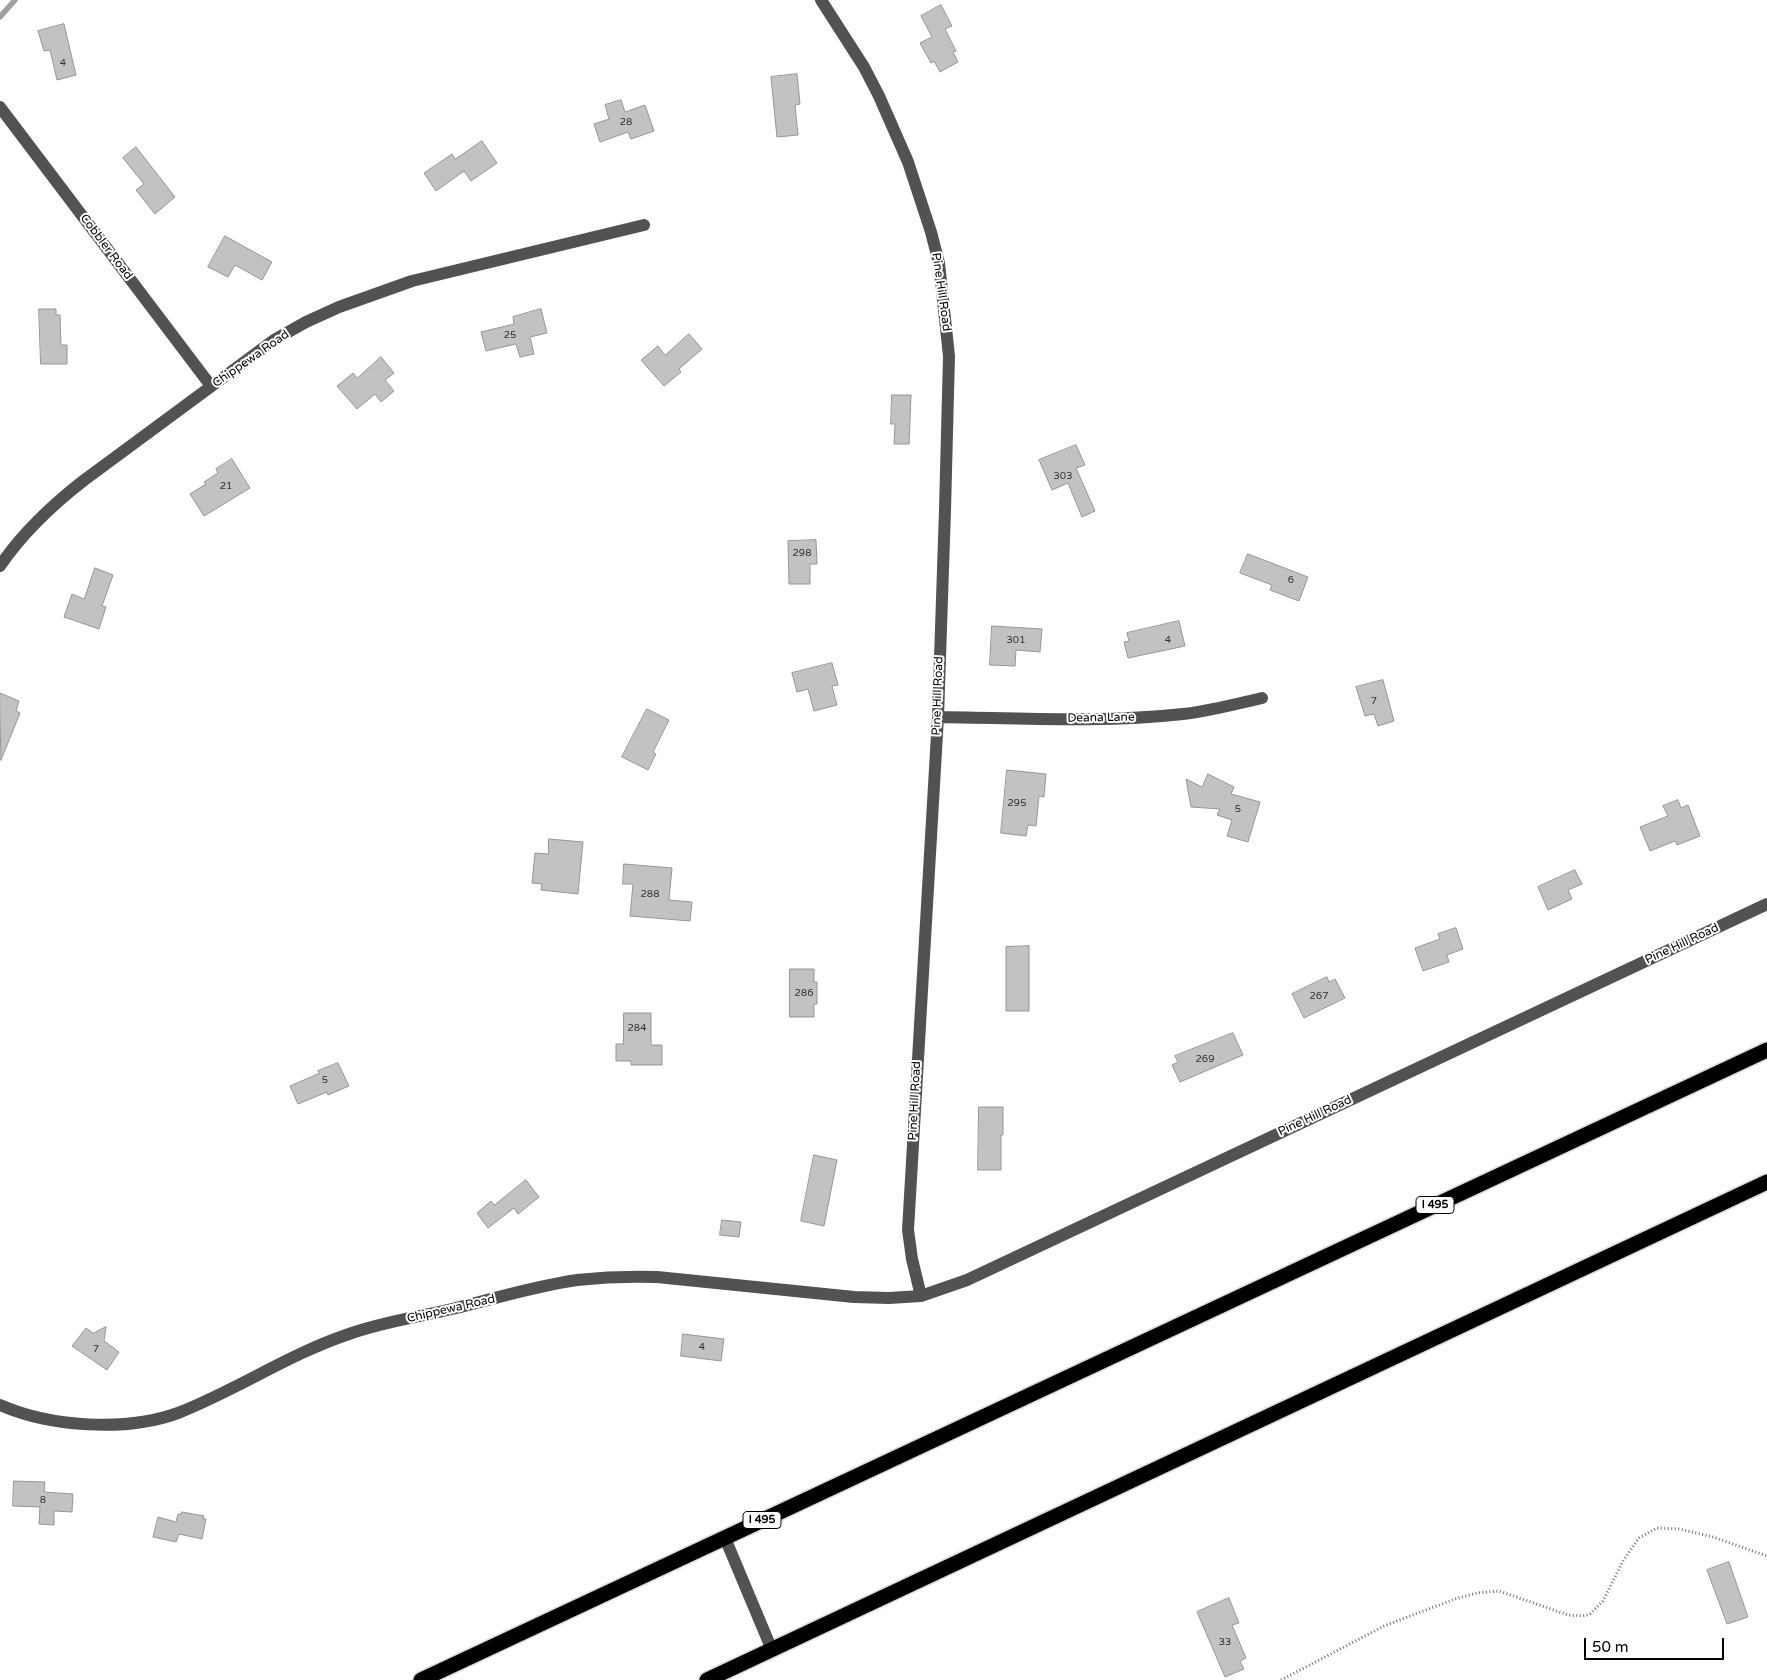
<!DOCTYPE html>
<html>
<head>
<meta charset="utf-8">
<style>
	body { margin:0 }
	#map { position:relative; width:1767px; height:1680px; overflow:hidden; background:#fff; font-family:"Varela Round",sans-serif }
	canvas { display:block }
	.scale { position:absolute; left:1584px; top:1638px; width:140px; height:22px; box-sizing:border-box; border:2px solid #000; border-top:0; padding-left:6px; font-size:15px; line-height:18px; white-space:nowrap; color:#000; -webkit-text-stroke:4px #fff; paint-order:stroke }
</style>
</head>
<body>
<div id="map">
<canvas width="1767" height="1680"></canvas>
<div class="scale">50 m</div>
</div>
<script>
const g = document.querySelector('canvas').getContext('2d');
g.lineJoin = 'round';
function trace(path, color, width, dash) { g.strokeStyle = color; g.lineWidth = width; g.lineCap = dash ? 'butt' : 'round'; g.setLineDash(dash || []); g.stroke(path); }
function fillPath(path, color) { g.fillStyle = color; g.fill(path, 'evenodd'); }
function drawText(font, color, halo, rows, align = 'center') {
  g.font = font + ' "Varela Round",sans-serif'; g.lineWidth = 4; g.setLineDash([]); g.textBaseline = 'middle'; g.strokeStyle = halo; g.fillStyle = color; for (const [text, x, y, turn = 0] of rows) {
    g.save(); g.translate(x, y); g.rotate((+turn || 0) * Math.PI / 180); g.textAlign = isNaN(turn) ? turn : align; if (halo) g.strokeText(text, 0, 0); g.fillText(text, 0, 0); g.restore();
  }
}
trace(new Path2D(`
	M0,17L15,0`), '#a0a0a0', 5.5);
const building = new Path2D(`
	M941,5L952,26L945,29L956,51L953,52L958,62L940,72L934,61L931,63L920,43L932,37L921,16Z
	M64,24L76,75L57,80L50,50L44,51L38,31Z
	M797,74L800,104L795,105L798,135L777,137L771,77Z
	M621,100L625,112L645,105L654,131L631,139L628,132L600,142L594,124L609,119L605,105Z
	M482,141L497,163L471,181L464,171L436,191L424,173L452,154L455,159Z
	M136,147L175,197L155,214L136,190L144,184L123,158Z
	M225,236L272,262L262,280L235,265L228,277L208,267Z
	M39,309H56V315H60L61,345H67V364H41Z
	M541,309L547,333L530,337L534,354L520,357L516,344L486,351L481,332L514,324L513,317Z
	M689,334L702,349L679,369L681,372L664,386L641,360L658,346L665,355Z
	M381,357L394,373L385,380L394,391L381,402L375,394L357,409L337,386L353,373L357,378Z
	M892,395H911L909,444H894L895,424H891Z
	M1076,445L1085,465L1076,468L1095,511L1082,517L1068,483L1052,490L1039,460Z
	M232,459L250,488L204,516L190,494L206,484L204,482L218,473L216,469Z
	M816,540L817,564H810V584H789L788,541Z
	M1248,554L1308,577L1299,601L1270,590L1272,585L1240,573Z
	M95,568L113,575L102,606L106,607L99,629L64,617L72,594L84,599Z
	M1179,621L1185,646L1128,658L1124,642L1129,641L1127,633Z
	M992,626L1042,629L1040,652L1016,650L1015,666L990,665Z
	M832,663L838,685L832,686L837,705L814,711L808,689L797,692L792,673Z
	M1383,680L1394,721L1378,726L1374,714L1365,716L1356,687Z
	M0,693L19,701L16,711L20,713L1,760Z
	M647,709L669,720L653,752L656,754L648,770L622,757Z
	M1007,770L1046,774L1044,797L1039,796L1036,826L1028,825L1026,836L1001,833Z
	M1208,774L1234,787L1231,794L1260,802L1248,842L1227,836L1232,820L1217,815L1220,809L1191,807L1186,779L1202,787Z
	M1678,800L1681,808L1688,805L1700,836L1677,845L1675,841L1650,851L1640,827L1668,816L1663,806Z
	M549,839L583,842L578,894L541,890L542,884L532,883L535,853L548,854Z
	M624,864L672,868L669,900L692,902L690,921L630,916L633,884H623Z
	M1575,870L1582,884L1568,890L1572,899L1548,910L1538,887Z
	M1456,928L1463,949L1447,955L1449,962L1423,971L1415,948L1440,939L1438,934Z
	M1029,946V1011H1006V947Z
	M790,969H814V982H817V1004H814V1017H790Z
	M1327,977L1329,982L1335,979L1345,998L1304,1018L1292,994Z
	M624,1013H651V1045H662V1065H631V1061H616V1044H623Z
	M1233,1033L1243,1055L1180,1082L1172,1065L1178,1062L1175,1056Z
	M338,1063L349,1086L328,1095L327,1092L298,1104L290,1086L320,1073L318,1071Z
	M979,1107H1003V1135H1001V1170H978Z
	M814,1155L837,1160L824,1226L801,1221Z
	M526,1180L539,1197L518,1214L514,1208L488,1228L477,1213L491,1201L494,1205Z
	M722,1220L741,1222L739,1237L720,1235Z
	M106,1327L104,1341L119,1352L107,1370L72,1346L86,1328L93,1333Z
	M683,1334L724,1339L721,1361L681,1356Z
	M14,1481L45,1482L44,1492L73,1494L72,1512L54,1511V1525L39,1524L40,1507L13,1506Z
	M182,1512L204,1516L203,1519H206L202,1539L179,1534L176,1542L153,1537L158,1517L176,1522L178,1514H181Z
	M1729,1562L1748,1617L1727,1624L1707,1570Z
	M1229,1598L1239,1623L1232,1625L1246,1658L1240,1661L1244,1669L1225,1677L1197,1612Z`);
fillPath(building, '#c2c2c2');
trace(building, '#969696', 1);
const highway = new Path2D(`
	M421,1680L1767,1050
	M707,1680L1767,1182`);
trace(highway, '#dbdbdb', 18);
trace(new Path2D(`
	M1281,1680L1384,1626L1455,1599L1477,1593L1499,1591L1568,1615L1583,1616L1590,1614L1603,1601L1623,1561L1639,1538L1657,1528L1679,1529L1713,1537L1767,1556`), '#747474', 3, [1, 2.5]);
trace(new Path2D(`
	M821,0L864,67L879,96L908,162L931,232L939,263L949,356L945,510L938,717L908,1230L912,1259L921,1296L967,1280L1767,904
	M0,107L211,386
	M0,566C23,532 51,506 83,481L274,340L306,322L339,307L412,281L644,225
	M938,717C1019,718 1102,723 1183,714C1210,711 1236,704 1262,698
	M0,1405C50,1427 126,1432 178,1413C237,1390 289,1354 349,1334C382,1322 418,1317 452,1309C493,1299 535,1286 577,1280C604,1277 630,1276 657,1277L854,1297L889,1298L921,1296
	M725,1538L772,1650`), '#525252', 12);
trace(highway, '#000', 15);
drawText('10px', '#303030', null, [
	["4",63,63],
	["28",626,122],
	["25",510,335],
	["303",1063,476],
	["21",226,486],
	["298",802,553],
	["6",1291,580],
	["301",1016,640],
	["4",1168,640],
	["7",1374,701],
	["295",1017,803],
	["5",1238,809],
	["288",650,894],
	["286",804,993],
	["267",1319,996],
	["284",637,1028],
	["269",1205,1059],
	["5",325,1080],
	["4",702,1347],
	["7",96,1349],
	["8",43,1500],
	["33",1225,1642]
]);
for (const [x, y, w] of [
	[1435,1205,38],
	[762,1520,38]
]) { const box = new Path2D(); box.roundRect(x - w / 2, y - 8.5, w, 17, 4); g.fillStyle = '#fff'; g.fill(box); trace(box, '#000', 1); }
drawText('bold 11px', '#000', null, [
	["I 495",1435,1205],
	["I 495",762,1520]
]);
drawText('12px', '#000', '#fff', [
	["Cobbler Road",106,247,53],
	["Pine Hill Road",941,292,82],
	["Chippewa Road",251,359,-35],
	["Pine Hill Road",938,696,-88],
	["Deana Lane",1101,718,-1],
	["Pine Hill Road",1682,944,-25],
	["Pine Hill Road",915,1101,-87],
	["Pine Hill Road",1315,1116,-25],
	["Chippewa Road",451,1309,-13]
]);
</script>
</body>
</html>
